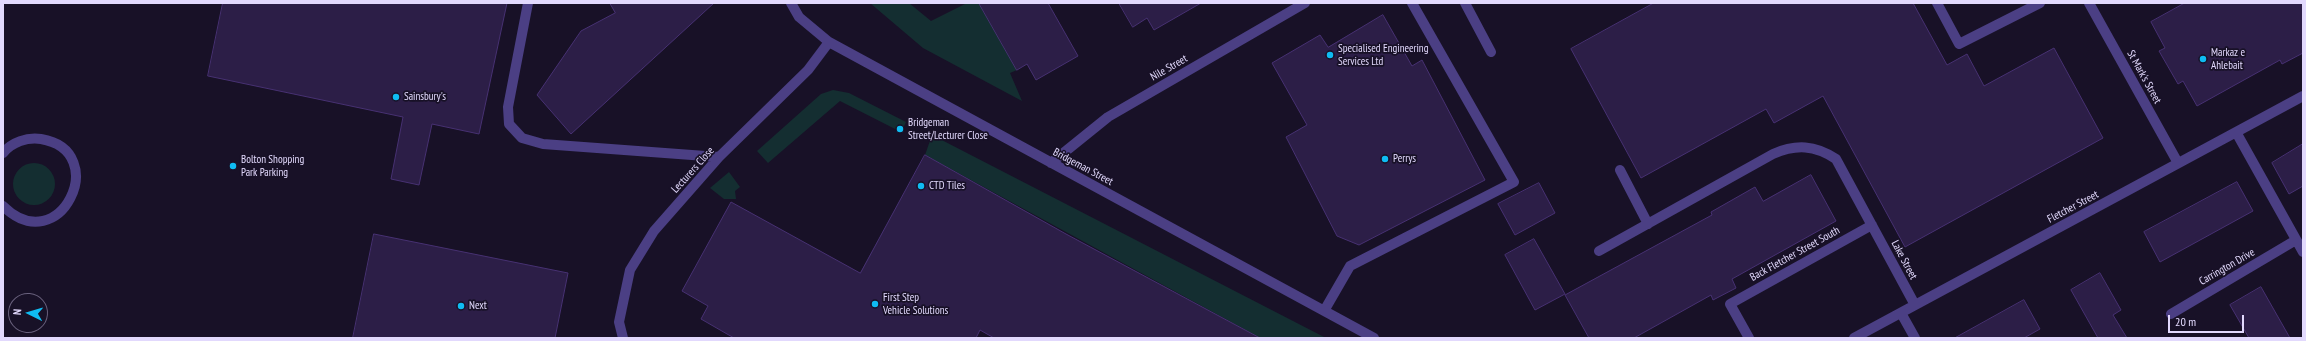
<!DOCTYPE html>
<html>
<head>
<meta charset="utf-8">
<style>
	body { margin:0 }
	#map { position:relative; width:2306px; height:341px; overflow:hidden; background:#181127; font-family:"PT Sans Narrow",sans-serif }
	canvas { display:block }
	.frame { position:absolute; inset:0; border:4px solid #e2d9fd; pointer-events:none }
	.north { position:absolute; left:8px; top:293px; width:40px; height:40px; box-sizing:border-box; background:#181127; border:1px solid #69617d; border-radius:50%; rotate:275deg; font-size:11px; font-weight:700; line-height:16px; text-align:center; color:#e2d9fd }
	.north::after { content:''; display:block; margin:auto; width:14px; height:18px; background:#0fbcf3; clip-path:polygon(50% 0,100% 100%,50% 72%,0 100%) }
	.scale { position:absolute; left:2168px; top:315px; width:76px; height:18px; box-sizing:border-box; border:2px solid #e2d9fd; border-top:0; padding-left:5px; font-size:12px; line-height:14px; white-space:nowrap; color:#e2d9fd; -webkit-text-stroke:3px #181127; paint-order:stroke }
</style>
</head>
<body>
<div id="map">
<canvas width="2306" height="341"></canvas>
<div class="frame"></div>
<div class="north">N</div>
<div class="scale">20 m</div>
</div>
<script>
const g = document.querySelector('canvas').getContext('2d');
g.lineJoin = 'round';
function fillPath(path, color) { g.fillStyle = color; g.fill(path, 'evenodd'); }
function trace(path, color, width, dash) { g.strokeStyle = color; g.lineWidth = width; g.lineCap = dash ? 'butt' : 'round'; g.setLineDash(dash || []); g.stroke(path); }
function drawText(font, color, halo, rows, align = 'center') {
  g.font = font + ' "PT Sans Narrow",sans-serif'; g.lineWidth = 3.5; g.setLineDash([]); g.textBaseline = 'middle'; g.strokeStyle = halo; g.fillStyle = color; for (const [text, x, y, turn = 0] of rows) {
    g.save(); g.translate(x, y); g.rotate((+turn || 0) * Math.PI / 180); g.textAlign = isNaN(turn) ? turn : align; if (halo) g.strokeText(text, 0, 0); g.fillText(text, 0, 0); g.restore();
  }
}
fillPath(new Path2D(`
	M870,3H909L931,21L967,3H979L1017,70L1010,73L1022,101L923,48Z
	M833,90L849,93L906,122L901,132L840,101L768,163L757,151L821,94Z
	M932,135L1326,338H1252L1253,334L925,155Z
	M13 184a21 21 0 1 1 42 0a21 21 0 1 1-42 0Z
	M729,172L740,187L735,191L736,199H724L710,188Z`), '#142e31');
const building = new Path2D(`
	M223,3H507L479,134L432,124L419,185L391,179L403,117L208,76Z
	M610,3H714L571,134L537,95L581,31L615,13Z
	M979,3H1048L1078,56L1036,80L1027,64L1017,70Z
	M1119,3H1201L1154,30L1147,18L1133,27Z
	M1654,3H1913L1947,65L1967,54L1984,86L2054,48L2103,138L1905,247L1823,96L1774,123L1766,109L1641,178L1571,49Z
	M2185,3H2303V53L2282,64L2280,60L2197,106L2183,81L2178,84L2159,51L2165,48L2151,22Z
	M1383,15L1412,66L1422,60L1485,180L1359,245L1337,236L1286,137L1307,125L1272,63L1320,35L1328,47Z
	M2303,144V186L2289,194L2272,163Z
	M925,155L1066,234L1260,338H994L980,330L976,338H734L701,319L708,306L682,291L731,202L860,273Z
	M1811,175L1836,221L1732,279L1736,288L1713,300L1711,295L1634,338H1589L1565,295L1712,215L1711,212L1755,187L1763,201Z
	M2237,182L2253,211L2160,262L2144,232Z
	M1539,183L1555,213L1515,235L1498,204Z
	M374,234L568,273L555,338H353Z
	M1534,239L1565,294L1535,310L1505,255Z
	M2100,273L2121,310L2113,315L2127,338H2098L2071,290Z
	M2261,287L2290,338H2249L2230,305Z
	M2024,300L2040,329L2024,338H1955Z`);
fillPath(building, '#2c1e47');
trace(building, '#473172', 1);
trace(new Path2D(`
	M528,3L508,107L509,124L522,138L543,144L719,157
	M791,3L799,17L829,42L1374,338
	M1465,3L1491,52
	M1937,3L1959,44L2040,3
	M2089,3L2178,163
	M2236,132L2303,252
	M3,153C12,142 27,137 41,139C113,151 60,262 3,206
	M1051,163L1108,117L1305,3
	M1620,170L1648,224
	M1599,251L1773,154C1796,144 1815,145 1836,159L1915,305
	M1324,311L1350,266L1514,182L1412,3
	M1901,313L1915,338
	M2171,314L2296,240
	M623,338L619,322L630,270L654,231L719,157L808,70L829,42
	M1749,338L1730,304L1872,225
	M1854,338L2303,96`), '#4b3f84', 10);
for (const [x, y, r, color] of [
	[1330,55,4,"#0fbcf3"],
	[2203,59,4,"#0fbcf3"],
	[396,97,4,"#0fbcf3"],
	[900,129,4,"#0fbcf3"],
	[1385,159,4,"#0fbcf3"],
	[233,166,4,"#0fbcf3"],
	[921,186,4,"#0fbcf3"],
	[875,304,4,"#0fbcf3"],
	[461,306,4,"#0fbcf3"]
]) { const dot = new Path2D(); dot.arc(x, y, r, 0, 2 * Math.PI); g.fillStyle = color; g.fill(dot); trace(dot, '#181127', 1.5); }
drawText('11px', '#e2d9fd', '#181127', [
	["Specialised Engineering",1338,49],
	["Services Ltd",1338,62],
	["Markaz e",2211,53],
	["Ahlebait",2211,66],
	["Sainsbury's",404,97],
	["Bridgeman",908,123],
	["Street/Lecturer Close",908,136],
	["Perrys",1393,159],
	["Bolton Shopping",241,160],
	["Park Parking",241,173],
	["CTD Tiles",929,186],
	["First Step",883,298],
	["Vehicle Solutions",883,311],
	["Next",469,306]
], 'left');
drawText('11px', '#e2d9fd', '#181127', [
	["Nile Street",1169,68,-30],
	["St Mark's Street",2144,77,61],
	["Bridgeman Street",1083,167,28],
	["Lecturers Close",693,170,-48],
	["Fletcher Street",2073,207,-28],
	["Back Fletcher Street South",1795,254,-29],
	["Lake Street",1904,260,62],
	["Carrington Drive",2227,267,-30]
]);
</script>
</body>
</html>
